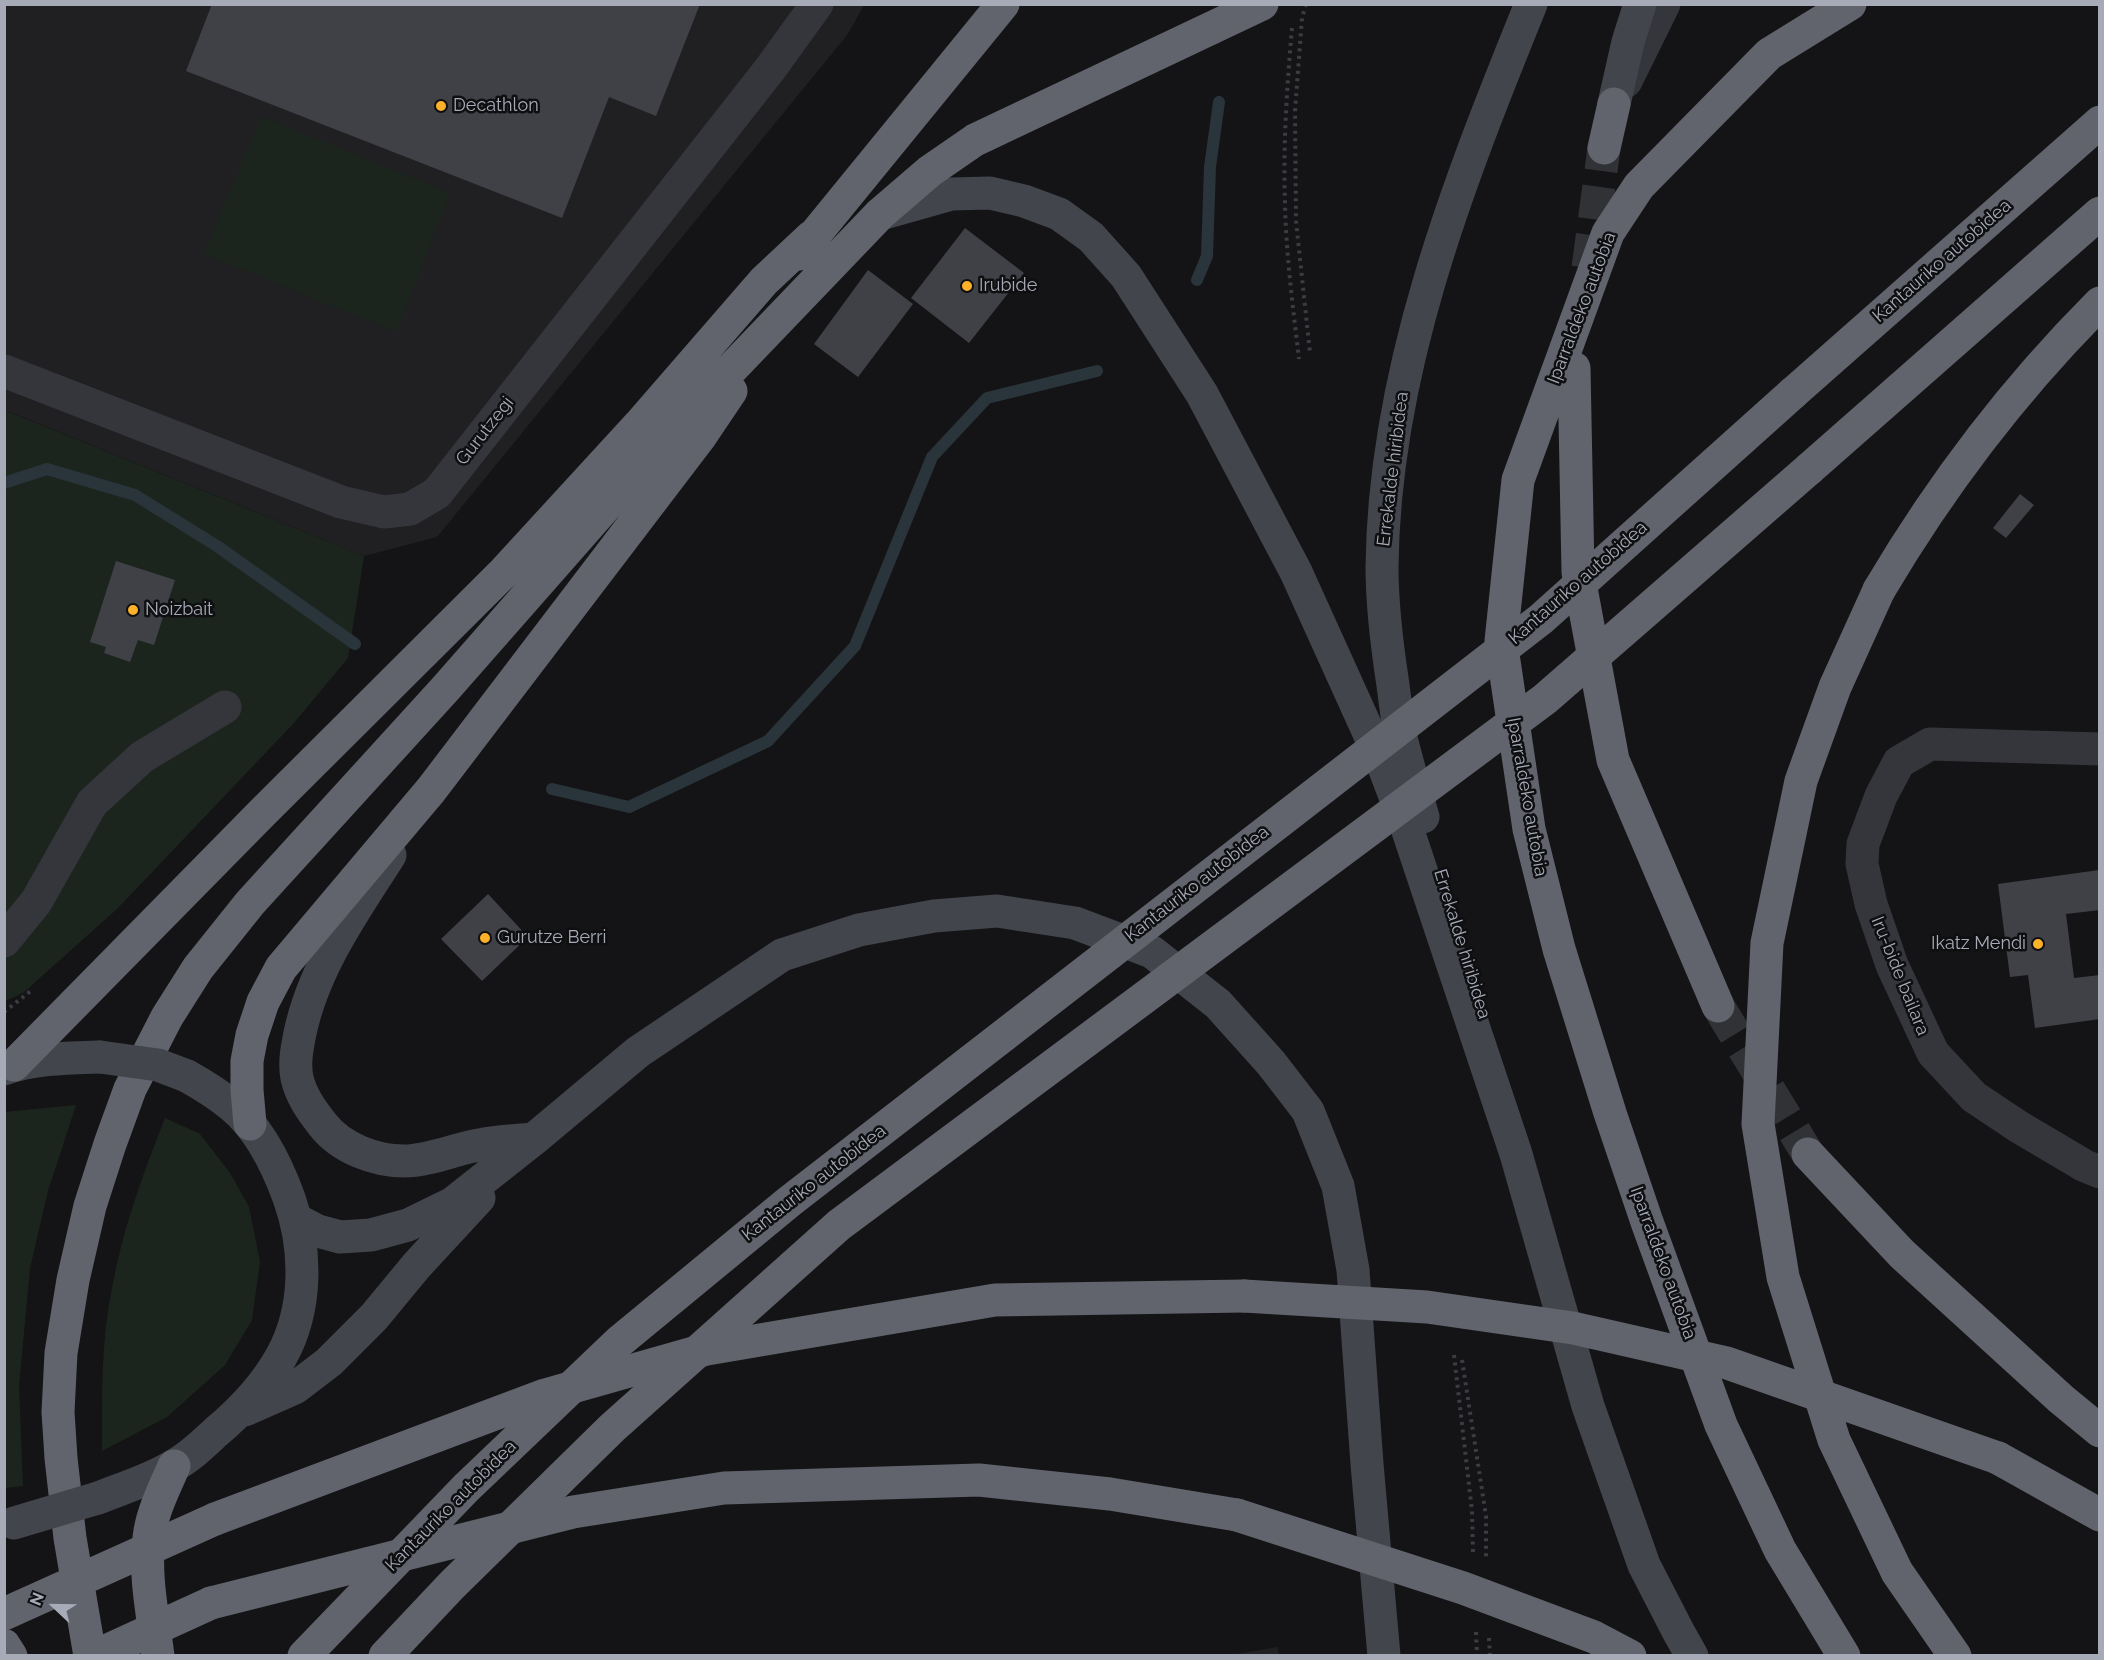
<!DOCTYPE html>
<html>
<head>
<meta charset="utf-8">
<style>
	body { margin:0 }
	#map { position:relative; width:2104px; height:1660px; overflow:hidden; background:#141416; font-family:Raleway,sans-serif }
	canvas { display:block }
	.frame { position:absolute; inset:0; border:6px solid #a6abb7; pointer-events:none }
	.north { position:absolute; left:24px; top:1576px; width:60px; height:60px; -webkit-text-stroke:4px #0f0f11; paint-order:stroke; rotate:292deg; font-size:16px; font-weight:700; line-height:24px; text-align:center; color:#a6abb7 }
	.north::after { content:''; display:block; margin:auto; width:21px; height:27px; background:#a6abb7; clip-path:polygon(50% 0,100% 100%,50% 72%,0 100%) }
</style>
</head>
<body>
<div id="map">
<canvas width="2104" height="1660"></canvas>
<div class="frame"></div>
<div class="north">N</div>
</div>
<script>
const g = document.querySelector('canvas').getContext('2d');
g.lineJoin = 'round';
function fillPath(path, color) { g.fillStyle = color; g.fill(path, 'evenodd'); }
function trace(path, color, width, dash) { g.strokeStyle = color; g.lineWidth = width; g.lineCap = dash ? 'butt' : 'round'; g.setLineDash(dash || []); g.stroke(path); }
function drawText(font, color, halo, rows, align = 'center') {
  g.font = font + ' Raleway,sans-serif'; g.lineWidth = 5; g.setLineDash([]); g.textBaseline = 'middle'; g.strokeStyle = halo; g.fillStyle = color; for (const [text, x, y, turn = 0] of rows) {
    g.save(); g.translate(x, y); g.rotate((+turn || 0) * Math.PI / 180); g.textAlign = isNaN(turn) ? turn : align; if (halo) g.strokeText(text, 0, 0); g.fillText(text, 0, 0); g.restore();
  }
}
fillPath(new Path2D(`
	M4,5H864L848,34L437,537L364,556L5,410Z
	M1278,1647L1279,1655H1230Z`), '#202023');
fillPath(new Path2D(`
	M261,116L450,193L396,332L204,254Z
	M4,410L364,556L348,658L293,724L117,909L23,993L5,1001Z
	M76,1105L48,1191L30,1268L19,1386L23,1486L5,1488V1112Z
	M165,1118L200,1134L230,1173L249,1207L260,1262L252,1320L225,1365L167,1417L102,1451C102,1397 101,1341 112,1288C123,1228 143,1174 165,1118Z`), '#1c251d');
trace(new Path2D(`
	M1197,280L1207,256L1210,167L1219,102
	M4,483L47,469L135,495L217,546L355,644
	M552,789L629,807L768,741L855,646L932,457L987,398L1097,371`), '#2a343b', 12);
fillPath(new Path2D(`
	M212,4H700L656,116L609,97L562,218L186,71Z
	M965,228L1024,273L969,343L911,298Z
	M868,270L913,304L858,377L814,344Z
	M2020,494L2034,505L2006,538L1993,528Z
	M116,561L175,580L154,645L138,640L130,662L104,653L106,647L90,642Z
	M2099,870L2100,910L2066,914L2074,978L2100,975V1019L2035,1028L2028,975L2010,977L1998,884Z
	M488,894L528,937L482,981L441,939Z`), '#404147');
trace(new Path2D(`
	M1588,268L1604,148
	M1718,1006L1808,1154`), '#313236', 33, [33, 16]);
trace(new Path2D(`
	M1306,4L1302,18L1295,111L1296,221L1310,353
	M1292,28C1287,86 1283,144 1285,203C1286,255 1293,307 1299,359
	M4,1012L32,990
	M1454,1355L1472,1511L1473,1553
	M1462,1360L1486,1516V1558
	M1476,1632L1477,1656
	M1489,1638L1490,1656`), '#3b3d43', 4, [3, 4.5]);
trace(new Path2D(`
	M1626,81L1664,4
	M4,371L341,502L384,512L410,509L437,493L770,69L817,4
	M2100,749L1930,744L1899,762L1881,796L1863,844L1862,864L1871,904L1892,965L1933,1053L1974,1097L2019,1127L2085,1166L2100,1172
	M4,941L36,902L92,803L142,757L225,707`), '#35363c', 33);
trace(new Path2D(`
	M1614,104L1628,42L1640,4
	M880,214L951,194L990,193L1024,201L1059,214L1091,237L1126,276L1202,394L1296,572L1382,762L1407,828L1516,1154L1588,1406L1644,1565L1678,1631L1692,1656
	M1423,817C1415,790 1407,762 1400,734C1397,718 1395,701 1393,685C1387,646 1382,607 1382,567C1384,371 1458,184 1531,4
	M390,855C354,911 314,967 300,1033C297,1048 294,1063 297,1078C301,1096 312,1111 323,1125C341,1148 375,1161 404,1161C429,1161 455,1149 479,1145C497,1141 516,1141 534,1139
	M4,1069C35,1058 69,1058 100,1057
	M297,1220L318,1231L340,1237L371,1235L408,1225L453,1203L534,1139L638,1052L782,955L859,930L934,916L997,911L1075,923L1152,952L1218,1004L1271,1063L1308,1111L1338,1186L1353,1270L1367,1464L1384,1656
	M245,1410L295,1388L329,1362L374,1317L417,1265L479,1198
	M98,1498C123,1488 150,1480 173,1466C189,1458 203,1444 216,1432C241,1411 265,1386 281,1357C308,1309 307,1248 289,1198C277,1165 259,1128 232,1106C218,1094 203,1085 187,1076`), '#43454c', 33);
trace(new Path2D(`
	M1604,148L1614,104
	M799,254L1003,4
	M1574,368L1578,572L1613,760L1718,1006
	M1793,393L2100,122
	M1809,469L2100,213
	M1879,590C1941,485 2014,389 2100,303
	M14,1065L262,813L504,572L639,425L764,281L811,237
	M250,1124L247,1090V1061L252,1035L263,1002L281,968L431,790L700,437L731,391
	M1808,1154L1902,1254L2061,1399L2100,1431
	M1998,1458L2100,1515
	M215,1519L545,1395L707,1349L995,1300L1244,1296
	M211,1603L573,1512L724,1488L979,1480L1110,1494L1237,1515
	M4,1645L11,1656
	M90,1656L70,1538L61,1458L58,1412L61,1353L73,1280L90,1206L110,1144L130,1089L167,1017L198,968L250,903L446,688L669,434L880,214L930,171L975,140L1262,4
	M158,1656C153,1615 143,1572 150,1531C154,1508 165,1487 174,1466
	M1844,1656L1780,1550L1721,1425L1647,1222L1610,1113L1559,949L1529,829L1501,641L1518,480L1608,233L1639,186L1769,54L1850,4`), '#61646d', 33);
trace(new Path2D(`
	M100,1057L158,1065L187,1076
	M14,1523L98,1498`), '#43454c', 33);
trace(new Path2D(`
	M1879,590L1835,687L1801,781L1767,943L1758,1124L1783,1277L1834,1440L1897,1572L1955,1656
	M1244,1296L1427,1307L1573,1328L1727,1363L1998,1458
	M1237,1515L1463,1588L1594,1637L1630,1656
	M4,1614L215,1519
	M95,1656L211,1603
	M304,1656L466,1488L620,1341L790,1201L1541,619L1793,393
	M385,1656L452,1585L612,1428L839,1225L1545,699L1809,469`), '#61646d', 33);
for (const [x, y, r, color] of [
	[441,106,6,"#fbb228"],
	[967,286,6,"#fbb228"],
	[133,610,6,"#fbb228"],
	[485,938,6,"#fbb228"],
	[2038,944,6,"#fbb228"]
]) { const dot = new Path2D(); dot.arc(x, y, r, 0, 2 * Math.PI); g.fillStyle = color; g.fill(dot); trace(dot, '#0f0f11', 2); }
drawText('18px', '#a6abb7', '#0f0f11', [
	["Decathlon",453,106],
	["Irubide",979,286],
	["Noizbait",145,610],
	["Gurutze Berri",497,938],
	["Ikatz Mendi",2026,944,"right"]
], 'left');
drawText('18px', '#a6abb7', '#0f0f11', [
	["Kantauriko autobidea",1942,261,-41],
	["Iparraldeko autobia",1582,308,-69],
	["Gurutzegi",485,431,-52],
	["Errekalde hiribidea",1393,469,-83],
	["Kantauriko autobidea",1578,583,-41],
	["Iparraldeko autobia",1527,797,80],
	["Kantauriko autobidea",1197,884,-38],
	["Errekalde hiribidea",1462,944,73],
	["Iru-bide bailara",1900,976,68],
	["Kantauriko autobidea",814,1183,-38],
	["Iparraldeko autobia",1663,1263,70],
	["Kantauriko autobidea",451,1506,-45]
]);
</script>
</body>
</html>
